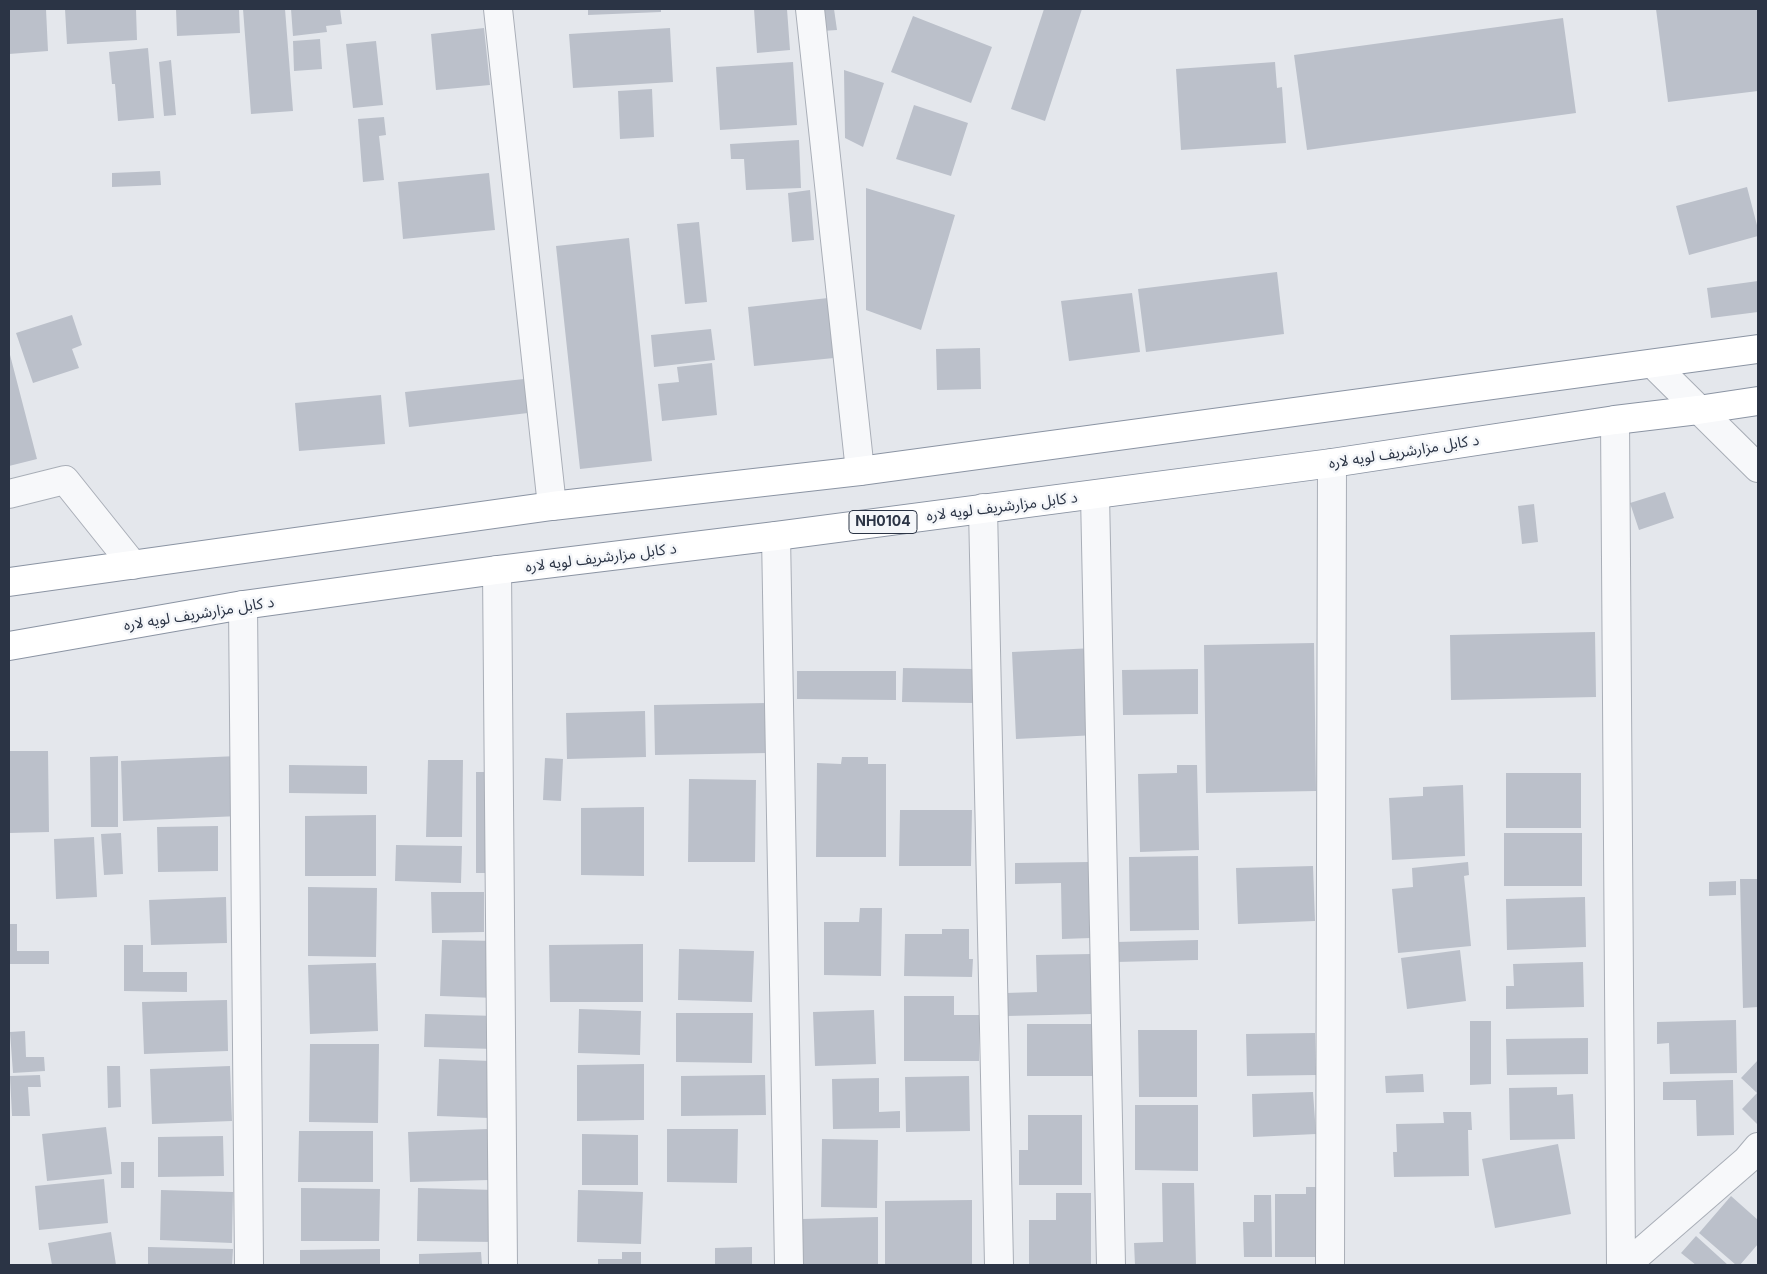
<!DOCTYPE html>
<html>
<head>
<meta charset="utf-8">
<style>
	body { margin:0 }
	#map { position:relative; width:1767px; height:1274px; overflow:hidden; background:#e4e7ec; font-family:Inter,sans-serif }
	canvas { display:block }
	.frame { position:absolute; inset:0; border:10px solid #2b3445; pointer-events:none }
</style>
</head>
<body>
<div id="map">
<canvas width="1767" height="1274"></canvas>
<div class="frame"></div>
</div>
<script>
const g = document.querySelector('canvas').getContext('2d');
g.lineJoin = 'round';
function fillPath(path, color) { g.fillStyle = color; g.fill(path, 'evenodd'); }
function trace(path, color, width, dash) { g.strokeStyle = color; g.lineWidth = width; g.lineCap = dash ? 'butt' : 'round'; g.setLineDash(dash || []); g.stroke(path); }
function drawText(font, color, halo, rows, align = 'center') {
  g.font = font + ' Inter,"Noto Sans Arabic",sans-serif'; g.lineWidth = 5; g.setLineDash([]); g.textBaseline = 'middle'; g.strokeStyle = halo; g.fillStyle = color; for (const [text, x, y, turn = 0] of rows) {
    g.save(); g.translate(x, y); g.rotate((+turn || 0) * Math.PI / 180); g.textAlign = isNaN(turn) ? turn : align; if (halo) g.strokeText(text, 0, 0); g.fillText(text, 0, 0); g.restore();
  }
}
fillPath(new Path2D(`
	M9,9H46L48,51L9,54Z
	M65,9H136L137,40L67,44Z
	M176,9H239L240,33L177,36Z
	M243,9H285L293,111L251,114Z
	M291,9H340L342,24L326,26L327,32L293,36Z
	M588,9H661V12L588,15Z
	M754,9H787L790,50L757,53Z
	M820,9H834L837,30L822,31Z
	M1044,9H1082L1045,121L1011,109Z
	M1656,9H1758V91L1668,102Z
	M913,16L992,47L971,103L891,72Z
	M1563,18L1576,113L1307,150L1294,55Z
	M484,28L490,85L436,90L431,34Z
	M670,28L673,82L573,88L569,34Z
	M320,39L322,69L294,71L293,41Z
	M376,41L383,105L353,108L346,44Z
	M148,48L154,118L118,121L115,84H112L109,52Z
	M171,60L176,115L164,116L159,62Z
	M793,62L797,125L720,130L716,67Z
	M1275,62L1277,88L1282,87L1286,143L1181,150L1176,69Z
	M844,70L884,83L863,147L845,138Z
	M652,89L654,137L620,139L618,91Z
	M914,105L968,123L951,176L896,159Z
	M384,117L386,135L379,136L384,180L363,182L358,119Z
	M799,140L801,188L746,190L744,159H731L730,144Z
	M160,171L161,185L112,187V173Z
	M489,173L495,230L403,239L398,182Z
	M1747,187L1758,229V236L1689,255L1676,206Z
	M866,188L955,215L921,330L866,310Z
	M810,190L814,240L792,242L788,193Z
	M699,222L707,302L685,304L677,224Z
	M629,238L652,461L580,469L556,246Z
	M1277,272L1284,334L1146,352L1138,289Z
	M1758,281V312L1711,318L1707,288Z
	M1132,293L1140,352L1069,361L1061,301Z
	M828,298L834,358L754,366L748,307Z
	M72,315L82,345L72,349L79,368L33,383L16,333Z
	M711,329L715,360L654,367L651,335Z
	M980,348L981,389L937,390L936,349Z
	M9,351L37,459L9,466Z
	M712,363L717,415L662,421L658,384L679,382L677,367Z
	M524,379L528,413L409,427L405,392Z
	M381,395L385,444L299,451L295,403Z
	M1665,492L1674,518L1639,530L1630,503Z
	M1534,504L1538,542L1522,544L1518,506Z
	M1595,632L1596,697L1451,700L1450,635Z
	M1314,643L1316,791L1206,793L1204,645Z
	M1094,648L1097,735L1016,739L1012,652Z
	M903,668L975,669L974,703L902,702Z
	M1198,669V714L1123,715L1122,670Z
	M797,671H896V700L797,699Z
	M767,703L768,753L655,755L654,705Z
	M645,711L646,757L567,759L566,713Z
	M9,751H48L49,832L9,833Z
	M118,756V827H91L90,757Z
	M238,756L240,816L123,821L121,761Z
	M842,757H868V764H886V857H816L817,763L841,764Z
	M545,758L563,759L561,801L543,800Z
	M428,760H463L462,837H426Z
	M289,765L367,766V794L289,793Z
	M1177,765H1197L1199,850L1140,852L1138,774L1177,773Z
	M476,772H494V873H476Z
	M1506,773H1581V828H1506Z
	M689,779L756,780L755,862H688Z
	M1463,785L1465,856L1392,860L1389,798L1423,796V787Z
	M644,807V876L581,875V808Z
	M900,810H972L971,866H899Z
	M376,815V876H305V816Z
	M218,826V871L158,872L157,827Z
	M121,833L123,874L104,875L101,834Z
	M1504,833H1582V886H1504Z
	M94,837L97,897L56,899L54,839Z
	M396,845L462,846L461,883L395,881Z
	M1198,856L1199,930L1130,931L1129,857Z
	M1090,862L1091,938L1062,939L1061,883L1015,884V863Z
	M1468,862L1469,875L1464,876L1471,946L1398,953L1392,889L1413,887L1412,868Z
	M1313,866L1315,921L1238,924L1236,868Z
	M1740,879H1758V1007L1743,1008Z
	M1736,881V895L1709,896V882Z
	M308,887L377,888L376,957L308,956Z
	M431,892H484V932L432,933Z
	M226,897L227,943L151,945L149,900Z
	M1585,897L1586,947L1507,950L1506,899Z
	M860,908H882L881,976L824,975V922H859Z
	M9,924H17V951H49V964H9Z
	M942,929H969V959H973L972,977L904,976L905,934H942Z
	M442,940L498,941L496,998L440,996Z
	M1198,940V960L1116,962V942Z
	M643,944V1002H550L549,945Z
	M124,945H143V972H187V992L124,991Z
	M679,949L754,951L752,1002L678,1000Z
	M1460,950L1466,1001L1407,1009L1401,958Z
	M1091,954L1092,1014L1007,1016L1006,993L1037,992L1036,955Z
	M1583,962L1584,1007L1506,1009V986H1514L1513,964Z
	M376,963L378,1031L310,1034L308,965Z
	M904,996H954V1015H979V1061H904Z
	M227,1000L228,1051L144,1054L142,1002Z
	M579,1009L641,1011L640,1055L578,1053Z
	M874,1010L876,1064L815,1066L813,1012Z
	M676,1013H753L752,1063L676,1062Z
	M425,1014L496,1016L494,1049L424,1047Z
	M1736,1020L1737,1073L1670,1074L1669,1043L1657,1044V1022Z
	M1470,1021H1491V1084L1470,1085Z
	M1027,1024H1093V1076H1027Z
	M1138,1030H1197V1097H1139Z
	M25,1031L26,1057H44L45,1071L13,1073L10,1032Z
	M1315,1033L1316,1075L1247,1076L1246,1034Z
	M1588,1038V1074L1507,1075L1506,1039Z
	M310,1044H379L378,1123L309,1122Z
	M439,1059L491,1061L489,1118L437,1116Z
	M1758,1060V1125L1742,1109L1757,1093L1741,1078Z
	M644,1064V1120L577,1121V1065Z
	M107,1066H120L121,1107L108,1108Z
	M230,1066L232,1121L152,1124L150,1069Z
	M1423,1074L1424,1092L1386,1093L1385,1076Z
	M40,1075L41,1087H28L30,1116H12L10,1076Z
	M765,1075L766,1115L681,1116V1076Z
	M969,1076L970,1131L906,1132L905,1077Z
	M879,1078V1112L900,1111V1128L833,1129L832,1079Z
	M1733,1080L1734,1135L1697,1136L1696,1100H1663V1082Z
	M1557,1087V1095L1573,1094L1575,1139L1510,1140L1509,1088Z
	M1313,1092L1316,1134L1253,1137L1252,1094Z
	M1135,1105H1198V1171L1135,1170Z
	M1443,1112H1471L1472,1130H1468L1469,1176L1394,1177L1393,1152H1397L1396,1124L1444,1123Z
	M1028,1115H1082V1185H1019V1150H1028Z
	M106,1127L112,1174L47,1181L42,1134Z
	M488,1129L490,1180L410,1182L408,1132Z
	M667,1129H738L737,1183L667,1182Z
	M299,1131H373V1182H298Z
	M582,1134L638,1135V1185H582Z
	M223,1136L224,1176L158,1177V1137Z
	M822,1139L878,1140L877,1208L821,1207Z
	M1558,1144L1571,1214L1495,1228L1482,1159Z
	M121,1162H134V1188H121Z
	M104,1179L108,1223L39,1230L35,1186Z
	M1162,1183H1194L1196,1265H1135L1134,1243L1163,1242Z
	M1306,1187H1322L1323,1257H1275V1194H1306Z
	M301,1188L380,1189L379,1241H301Z
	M418,1188L496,1190L495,1242L417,1241Z
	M161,1190L233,1192L232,1243L160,1240Z
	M578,1190L643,1192L641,1244L577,1242Z
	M1056,1193H1091V1265H1029V1220H1056Z
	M1254,1195H1271L1272,1257H1244L1243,1222H1254Z
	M1731,1196L1758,1220V1244L1740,1265H1736L1699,1233Z
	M972,1200V1265H885V1201Z
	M878,1217V1265H803L802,1219Z
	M111,1232L116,1265H52L48,1243Z
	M1696,1236L1728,1265H1696L1681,1253Z
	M148,1247L233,1249L232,1265H148Z
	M752,1247V1265H715V1248Z
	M380,1249V1265H300V1250Z
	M481,1252L482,1265H419V1254Z
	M622,1252H641V1265H598V1259H622Z`), '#bbc0ca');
const minor = new Path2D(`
	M498,9L552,506
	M810,9L860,471
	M1653,364L1758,468
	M1615,420L1621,1265
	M9,494L65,480L133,565
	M1095,495L1111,1265
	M983,508L999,1265
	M776,536L789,1265
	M497,570L503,1265
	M243,605L249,1265
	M1330,1265L1332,463
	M1626,1265L1747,1160L1758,1147`);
const highway = new Path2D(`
	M9,582L552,506L860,471L1758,349
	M9,646L243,605L497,570L776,536L1332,463L1615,420L1698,410L1758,401`);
trace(minor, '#a9aeb7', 30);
trace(highway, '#8b94a3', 30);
trace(minor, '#f7f8fa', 28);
trace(highway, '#fff', 28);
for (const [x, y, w] of [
	[883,522,68]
]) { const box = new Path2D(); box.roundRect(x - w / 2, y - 11.5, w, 23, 4); g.fillStyle = '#f4f6f9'; g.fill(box); trace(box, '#2b3445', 1); }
drawText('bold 14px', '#2b3445', null, [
	["NH0104",883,522]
]);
drawText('15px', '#2b3445', '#f4f6f9', [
	["د کابل مزارشریف لویه لاره",1404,452,-9],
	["د کابل مزارشریف لویه لاره",1002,507,-7],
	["د کابل مزارشریف لویه لاره",601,558,-7],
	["د کابل مزارشریف لویه لاره",199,614,-9]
]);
</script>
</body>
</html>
